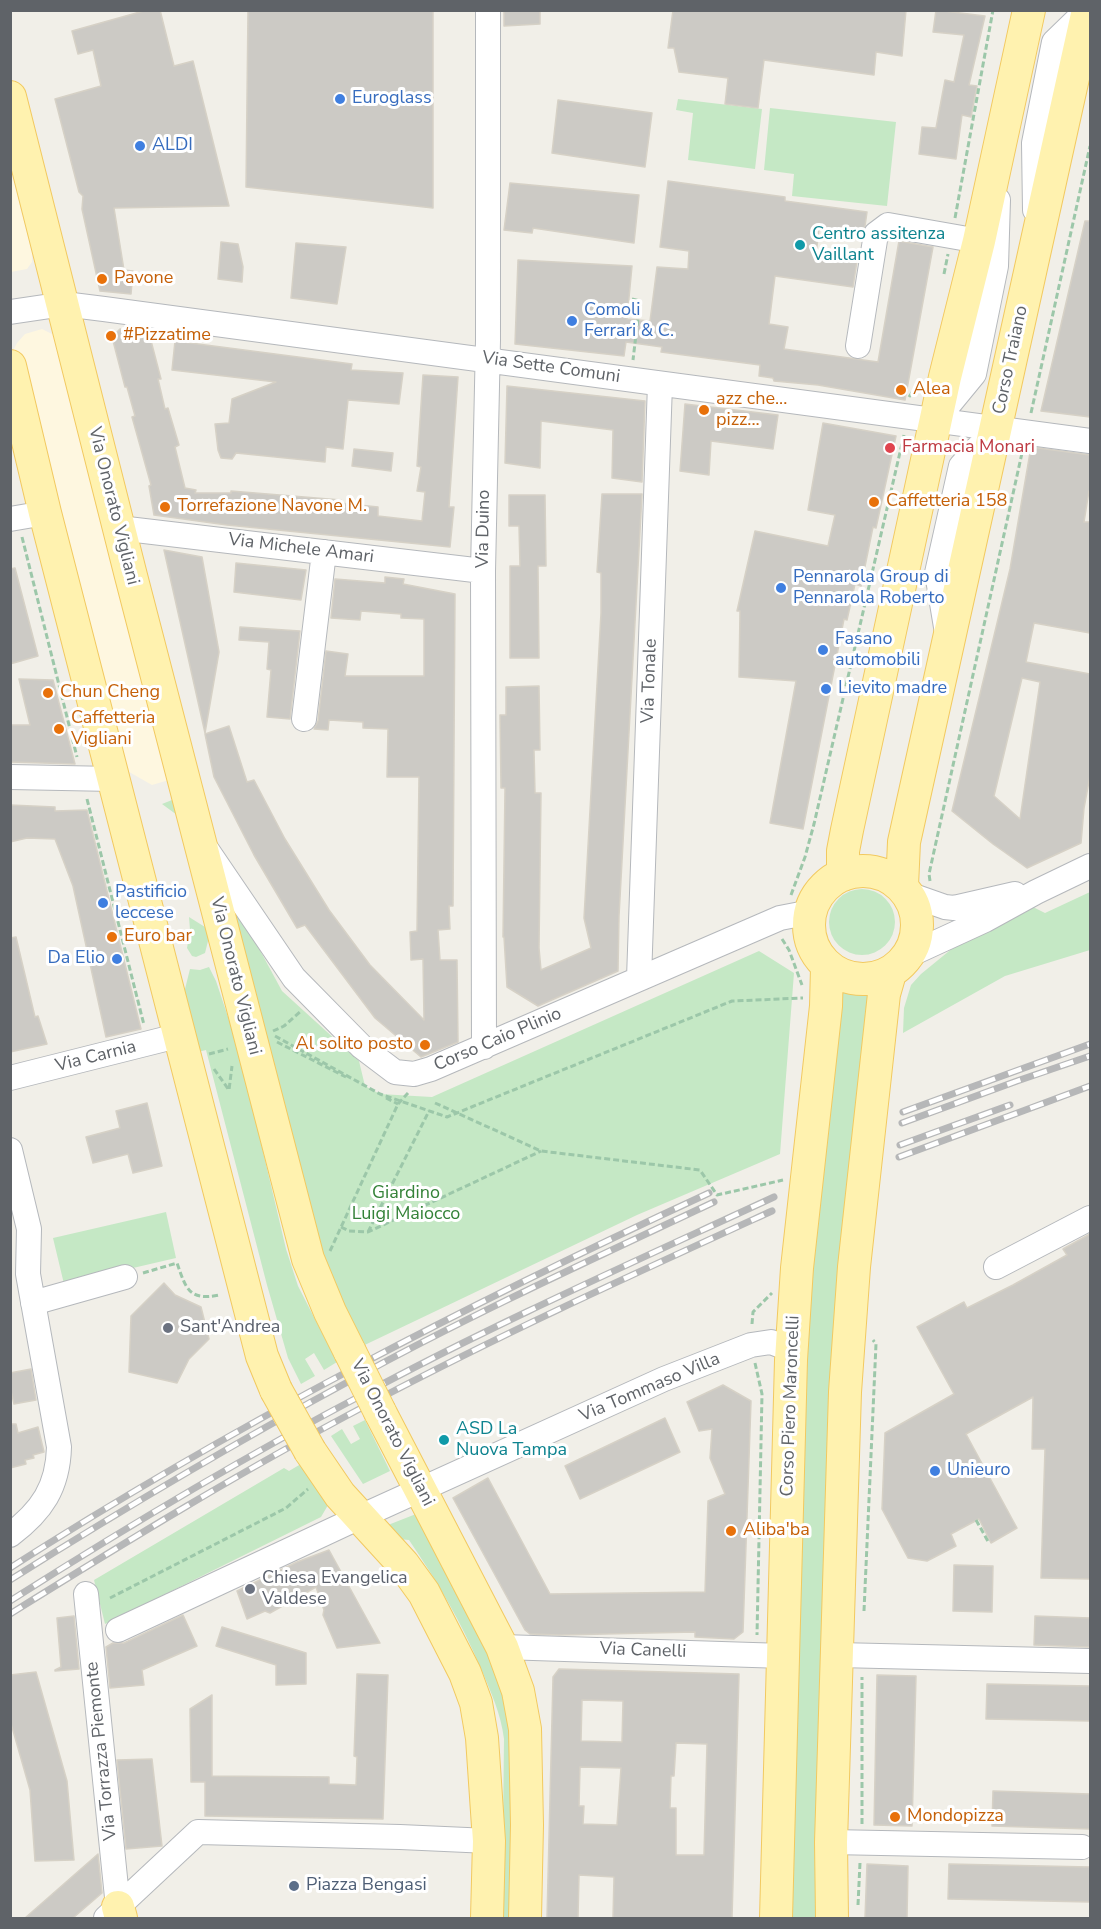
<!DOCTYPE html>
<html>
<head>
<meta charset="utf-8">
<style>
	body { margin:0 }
	#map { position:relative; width:1101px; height:1929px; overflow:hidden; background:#f1efe8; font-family:"Nunito Sans",sans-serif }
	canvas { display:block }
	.frame { position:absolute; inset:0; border:12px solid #5f6368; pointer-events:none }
</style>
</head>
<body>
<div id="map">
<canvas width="1101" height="1929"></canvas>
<div class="frame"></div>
</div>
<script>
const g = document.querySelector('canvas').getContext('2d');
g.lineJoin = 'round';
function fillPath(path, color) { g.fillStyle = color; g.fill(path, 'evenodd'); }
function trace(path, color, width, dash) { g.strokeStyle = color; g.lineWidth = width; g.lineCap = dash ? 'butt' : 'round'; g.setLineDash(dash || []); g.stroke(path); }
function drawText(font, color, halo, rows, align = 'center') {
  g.font = font + ' "Nunito Sans",sans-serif'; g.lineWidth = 6; g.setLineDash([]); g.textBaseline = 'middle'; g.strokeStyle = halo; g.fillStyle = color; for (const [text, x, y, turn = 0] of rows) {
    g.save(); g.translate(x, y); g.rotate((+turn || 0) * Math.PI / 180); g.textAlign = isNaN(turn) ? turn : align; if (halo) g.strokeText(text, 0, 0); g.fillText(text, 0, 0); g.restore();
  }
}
fillPath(new Path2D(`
	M10,167L32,253V262L27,269L11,272Z
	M42,329L52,334L59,341L176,778L152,785L117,765L14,349L17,343L25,334Z`), '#fef7e0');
fillPath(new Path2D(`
	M678,99L762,109L755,169L688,160L693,113L676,110Z
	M770,108L896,122L887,206L792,196L794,174L764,170Z
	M182,796L211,929L205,953L196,957L192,956L187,948L190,930L189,917L205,927L177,815L162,804Z
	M202,843L282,991L359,1061L365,1086L380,1094L432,1097L759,951L794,973L780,1154L637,1215L350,1352Z
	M829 922a33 33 0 1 1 66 0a33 33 0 1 1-66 0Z
	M1090,892V950L1005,976L903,1033L904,1008L911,985L921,974L954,947L1031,906L1045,913Z
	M209,967L216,981L239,1050L286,1249L298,1286L337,1362L324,1370L314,1353L305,1359L315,1376L301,1384L288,1358L267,1285L206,1050L198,1052L184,993L190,969L200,970Z
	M837,991L869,994L819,1918H789L803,1344Z
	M166,1212L176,1258L64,1284L53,1238Z
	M365,1420L390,1471L363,1484L331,1436L342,1429L351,1444L360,1439L353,1426Z
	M306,1461L331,1500L321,1517L105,1624L94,1580L284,1468L289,1471Z
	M416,1514L499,1677L510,1711L513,1918H502L504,1739C501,1714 491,1692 481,1669C462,1623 437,1581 409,1540L398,1539L388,1525Z`), '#c5e8c5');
const building = new Path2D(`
	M147,10H160L174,66L193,61L229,206L114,208L124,270L133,271L131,294L100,291L82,209L83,196L79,192L55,99L101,86L93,50L78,54L72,31Z
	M248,10H433V208L246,187Z
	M504,10H540V24L504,26Z
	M673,10H906L902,56L876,52L874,75L764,60L758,108L725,104L728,78L679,72L674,48H668Z
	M936,10L985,16L969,85L977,86L971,117L962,115L956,159L919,154L922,127L936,128L945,80L954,82L964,35L933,32Z
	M558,100L652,113L645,167L552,153Z
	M668,181L785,197V201L867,212L865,226L861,235L819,229L816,255L857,261L853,287L775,276L769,324L788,327L784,349L878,362L899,241L933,247L905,400L818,385L774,381L773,378L759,376L760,365L661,352L662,347L626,342L624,356L515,344L518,260L632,266L627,319L650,321L657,267L688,269L689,251L660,247Z
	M510,183L639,195L634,243L533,228L532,233L504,230Z
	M1085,221H1090V417L1041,411Z
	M221,242L238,244L243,267L242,282L218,279Z
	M296,243L346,247L337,304L291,298Z
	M120,329L149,333L161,379H158L165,409L168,408L179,445L175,447L185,488L196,490L195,493H231V491L341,500L340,503L378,507V516L422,521L425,492L417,491L421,467L417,466L423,375L458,377L449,507H454L450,547L227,525L154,515L149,486L151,485L132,417L135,416L127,387H125L112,337Z
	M175,341L352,364L351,370L403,373L399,404L348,400L343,449L326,447L325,462L236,453L232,459L221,458L218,450L215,424L229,423L232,399L276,382L172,370Z
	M507,386L645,401L642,482L612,478L613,430L541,421L540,468L505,463Z
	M685,404L778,415L773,449L711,441L709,475L680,471Z
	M823,423L896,436L876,528L873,527L861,586L855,584L847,620L844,619L803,829L770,823L796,681L739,677L740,611H737L755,531L828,546L835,515L808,510Z
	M1031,447L1090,455V492L1089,491L1084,522H1090V633L1034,623L1026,662L1090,674V776L1084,808L1081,843L1027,868L993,844L952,811L1010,569ZM1022,678L1040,682L1020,819L994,796Z
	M354,449L393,453L391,471L352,466Z
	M602,494H642L619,916L618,971L538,1006L507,987L504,937H503L505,788H501L500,715H506V687L539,686L540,750H534L535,793H541L539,948L541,970L591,948L584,918L601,613V573L597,572Z
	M509,495H545L546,566H538L539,658H510V566H520L519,526H509Z
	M164,550L202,557L219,652L205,733Z
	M236,563L306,570L301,600L234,592Z
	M15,568L38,656L10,664V569Z
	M385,577L404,579L403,584L455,594L453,906H449L450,929L438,930L440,960H457L458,1042L421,1057L375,1018L305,925L297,928L254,855L214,777L205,734L229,726L247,782L254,780L285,839L329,910L370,965L424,1020L423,959L411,960L410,932L417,931L419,777H387L388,729L363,728V722L329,720L328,730L314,729L318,721L326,651L348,654L345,676H424V619L401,618V614L361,611L360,620L331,618L335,579L385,583Z
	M240,627L300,631L290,719L267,717L271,670L267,669L269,642L239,640Z
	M19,679L53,680L75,764L10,762V725H30Z
	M10,805L55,807V811L87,810L141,1029L106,1037L73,886L55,839L27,838L10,842Z
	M16,937L35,1017L38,1016L47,1044L10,1052V938Z
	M147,1103L162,1166L133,1173L128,1154L93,1163L86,1137L120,1128L116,1111Z
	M1090,1234V1579L1041,1578L1045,1449H1032L1033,1397L966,1434L1017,1528L991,1543L979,1519L951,1534L956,1546L927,1561L908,1558L882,1509L885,1433L954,1394L917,1327L964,1302L967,1308L1013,1285L1067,1255L1063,1249Z
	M164,1283L175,1295L201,1307L209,1339L189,1359L177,1383L129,1372L131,1316Z
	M31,1369L36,1400L14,1404L10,1387V1373Z
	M723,1385L751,1401L743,1632L734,1639L695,1637V1632L560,1635L530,1634L525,1630L453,1498L488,1478L550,1594L705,1592L708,1501L725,1494L710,1458L712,1429L699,1431L687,1402Z
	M665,1418L680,1452L580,1499L565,1466Z
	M10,1424H16L18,1433L38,1427L44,1452L33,1455L34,1458L25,1460L26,1464L10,1468Z
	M329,1550L380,1643L337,1648L323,1615L324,1610L316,1587L270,1613L265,1611L247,1619L237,1591L297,1562Z
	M954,1565L993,1566L992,1612L953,1611Z
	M183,1615L197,1646L142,1670L144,1685L110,1688L106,1647L113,1643H124Z
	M74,1616L79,1669L55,1671V1670L61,1667L57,1618Z
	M1035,1616L1090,1618V1647L1034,1645Z
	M222,1627L306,1653V1684L276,1685V1665L216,1646Z
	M559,1669L739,1674L732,1918H613L614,1877L579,1875L578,1918H547L553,1677ZM582,1700L623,1701L622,1742L581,1741ZM676,1743L707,1744L704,1855H676V1808H670L671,1776H674ZM580,1767L621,1768L617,1825L583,1824L584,1806H579Z
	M36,1672L67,1781L74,1860L35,1861L30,1790L10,1720V1675Z
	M357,1674L388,1675L383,1819L205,1816V1782H191L190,1709L212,1695V1776L329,1777V1784L356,1785L357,1757L354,1756Z
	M877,1675L916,1676L912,1826L874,1825Z
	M987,1684L1090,1686V1721L986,1719Z
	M152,1759L162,1846L126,1849L117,1760Z
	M993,1791L1090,1794V1829L992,1826Z
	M98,1854L102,1893L73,1918H25Z
	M867,1864L908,1866L907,1918H865Z
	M949,1864L1090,1867V1902L948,1899Z`);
fillPath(building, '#cccac5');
trace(building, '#d6d1c6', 1.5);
const minor = new Path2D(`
	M1035,210L1034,143L1054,42L1087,10
	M10,312L64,304L104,309L1090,441
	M858,346L876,234L888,225L979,241
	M937,419L974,374L996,266L998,200
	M10,519L45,513
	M119,528L483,571
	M947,633L937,573L961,466L995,429
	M304,719L324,552
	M10,777L114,779
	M207,850L294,978L362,1047L395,1072L414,1074L431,1069L780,918L811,912
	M908,894L945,907L954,908L1015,894
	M909,955L985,920L1036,892L1090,866
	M639,978L660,384
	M484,1047L483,571L488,340V10
	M10,1078L181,1035
	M10,1150L29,1229L28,1274L59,1447C58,1487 42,1511 10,1535
	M996,1267L1090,1218
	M33,1303L125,1277
	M86,1594L118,1907
	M118,1630L360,1517L664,1379L751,1345L771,1342L792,1350
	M502,1647L784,1656
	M838,1655L1090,1661
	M831,1842L1082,1847
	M106,1918L198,1832L400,1837L489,1841`);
const major = new Path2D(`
	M10,97L131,576L308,1259L330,1312L350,1352
	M10,366L45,513L262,1356L276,1390
	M809 925a54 54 0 1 1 108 0a54 54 0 1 1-108 0Z
	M843,875V851L847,830L945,377L979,241L1029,10
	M902,886L904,842L1088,10
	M380,1412L502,1647L518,1691L525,1729L527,1825L525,1918
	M310,1451L340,1495L403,1564L424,1593L465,1673L476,1703L482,1738L489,1841L487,1918
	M118,1907L121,1918
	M776,1918L791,1360L797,1268L826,1006L827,967
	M832,1918L831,1842L845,1392L854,1267L884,994L890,973`);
trace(minor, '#b5b8bc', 26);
trace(major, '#f2c960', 34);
trace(new Path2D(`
	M955,218L993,10
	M944,274L948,254
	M632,299L640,301L633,360
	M909,397L917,385
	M1031,413L1090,146
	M22,537L77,757
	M87,799L144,1025
	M930,881L929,874L1022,453
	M791,895L805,857L814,824L904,435
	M782,939L789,950L802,985
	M273,1031L284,1026L300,1012
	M275,1036L380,1094L447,1117L732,1001L803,998
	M277,1042L346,1077
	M209,1054L228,1049
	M214,1069L229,1090L232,1066
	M386,1098L398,1104
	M435,1103L541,1151L700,1170L717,1195L783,1180
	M341,1227L349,1231L368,1232L541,1151
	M368,1232L429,1111
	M330,1251L398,1104L408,1093
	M143,1273L177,1263C186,1289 189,1301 219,1295
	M752,1324L753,1312L772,1293
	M755,1363L762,1394L757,1635
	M976,1520L989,1543
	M110,1598L286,1508L308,1489
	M864,1611L876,1344L873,1340
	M862,1824V1677
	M858,1905L860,1863`), '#9cc7a9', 3, [6, 3]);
trace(minor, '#fff', 24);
trace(major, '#fff2af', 32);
const rail = new Path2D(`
	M903,1112L1090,1044
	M902,1123L1017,1081L1090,1056
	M900,1145L1010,1105
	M899,1157L1090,1086
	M10,1568C233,1425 469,1304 709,1193
	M10,1580C123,1509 238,1441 355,1378C472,1314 593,1259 714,1202
	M10,1601C125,1528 242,1458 362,1395C496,1323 636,1261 774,1197
	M10,1614C127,1541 245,1469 367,1405C499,1335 636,1273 772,1211`);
trace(rail, '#b6b7b8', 7);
trace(rail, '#fff', 4.5, [14]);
const majorBridge = new Path2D(`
	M350,1352L380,1412
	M276,1390L310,1451`);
trace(majorBridge, '#f2c960', 34, []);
trace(majorBridge, '#fff2af', 32);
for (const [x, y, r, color] of [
	[340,99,6,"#3f7fe0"],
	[140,146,6,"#3f7fe0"],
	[800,245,6,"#0f9aa8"],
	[102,279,6,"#e8710a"],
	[572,321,6,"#3f7fe0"],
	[111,336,6,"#e8710a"],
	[901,390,6,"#e8710a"],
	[704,410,6,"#e8710a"],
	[890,448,6,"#e0444e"],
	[874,502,6,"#e8710a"],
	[165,507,6,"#e8710a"],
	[781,588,6,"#3f7fe0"],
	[823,650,6,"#3f7fe0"],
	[826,689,6,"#3f7fe0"],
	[48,693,6,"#e8710a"],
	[59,729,6,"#e8710a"],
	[103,903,6,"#3f7fe0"],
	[112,937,6,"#e8710a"],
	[117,959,6,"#3f7fe0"],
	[425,1045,6,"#e8710a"],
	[168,1328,6,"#6b7280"],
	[444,1440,6,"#0f9aa8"],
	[935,1471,6,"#3f7fe0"],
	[731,1531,6,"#e8710a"],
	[250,1589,6,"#6b7280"],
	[895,1817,6,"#e8710a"],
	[294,1886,6,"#5c6f8a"]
]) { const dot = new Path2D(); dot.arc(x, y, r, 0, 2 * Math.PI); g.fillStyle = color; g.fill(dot); trace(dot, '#fff', 2); }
drawText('18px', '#366cbe', '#fff', [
	["Euroglass",352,99],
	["ALDI",152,146],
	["Comoli",584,311],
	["Ferrari & C.",584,332],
	["Pennarola Group di",793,578],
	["Pennarola Roberto",793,599],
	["Fasano",835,640],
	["automobili",835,661],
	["Lievito madre",838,689],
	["Pastificio",115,893],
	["leccese",115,914],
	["Da Elio",105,959,"right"],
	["Unieuro",947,1471]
], 'left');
drawText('18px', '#0d838f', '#fff', [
	["Centro assitenza",812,235],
	["Vaillant",812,256],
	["ASD La",456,1430],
	["Nuova Tampa",456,1451]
], 'left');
drawText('18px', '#c56008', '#fff', [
	["Pavone",114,279],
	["#Pizzatime",123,336],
	["Alea",913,390],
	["azz che...",716,400],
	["pizz...",716,421],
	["Caffetteria 158",886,502],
	["Torrefazione Navone M.",177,507],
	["Chun Cheng",60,693],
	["Caffetteria",71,719],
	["Vigliani",71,740],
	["Euro bar",124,937],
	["Al solito posto",413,1045,"right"],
	["Aliba'ba",743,1531],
	["Mondopizza",907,1817]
], 'left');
drawText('18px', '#5f6368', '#fff', [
	["Corso Traiano",1011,360,-78],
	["Via Sette Comuni",551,368,8],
	["Via Onorato Vigliani",113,506,76],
	["Via Duino",484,529,-89],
	["Via Michele Amari",301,549,7],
	["Via Tonale",650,681,-88],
	["Via Onorato Vigliani",235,976,76],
	["Corso Caio Plinio",498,1040,-23],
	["Via Carnia",96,1057,-14],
	["Via Tommaso Villa",650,1388,-23],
	["Corso Piero Maroncelli",791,1406,-88],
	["Via Onorato Vigliani",392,1433,63],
	["Via Canelli",643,1651,2],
	["Via Torrazza Piemonte",102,1751,-96]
]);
drawText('18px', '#be3a42', '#fff', [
	["Farmacia Monari",902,448]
], 'left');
drawText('18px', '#348238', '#fff', [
	["Giardino",406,1194],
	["Luigi Maiocco",406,1215]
]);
drawText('18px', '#5b616d', '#fff', [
	["Sant'Andrea",180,1328],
	["Chiesa Evangelica",262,1579],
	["Valdese",262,1600]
], 'left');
drawText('18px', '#4e5e75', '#fff', [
	["Piazza Bengasi",306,1886]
], 'left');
</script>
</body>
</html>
